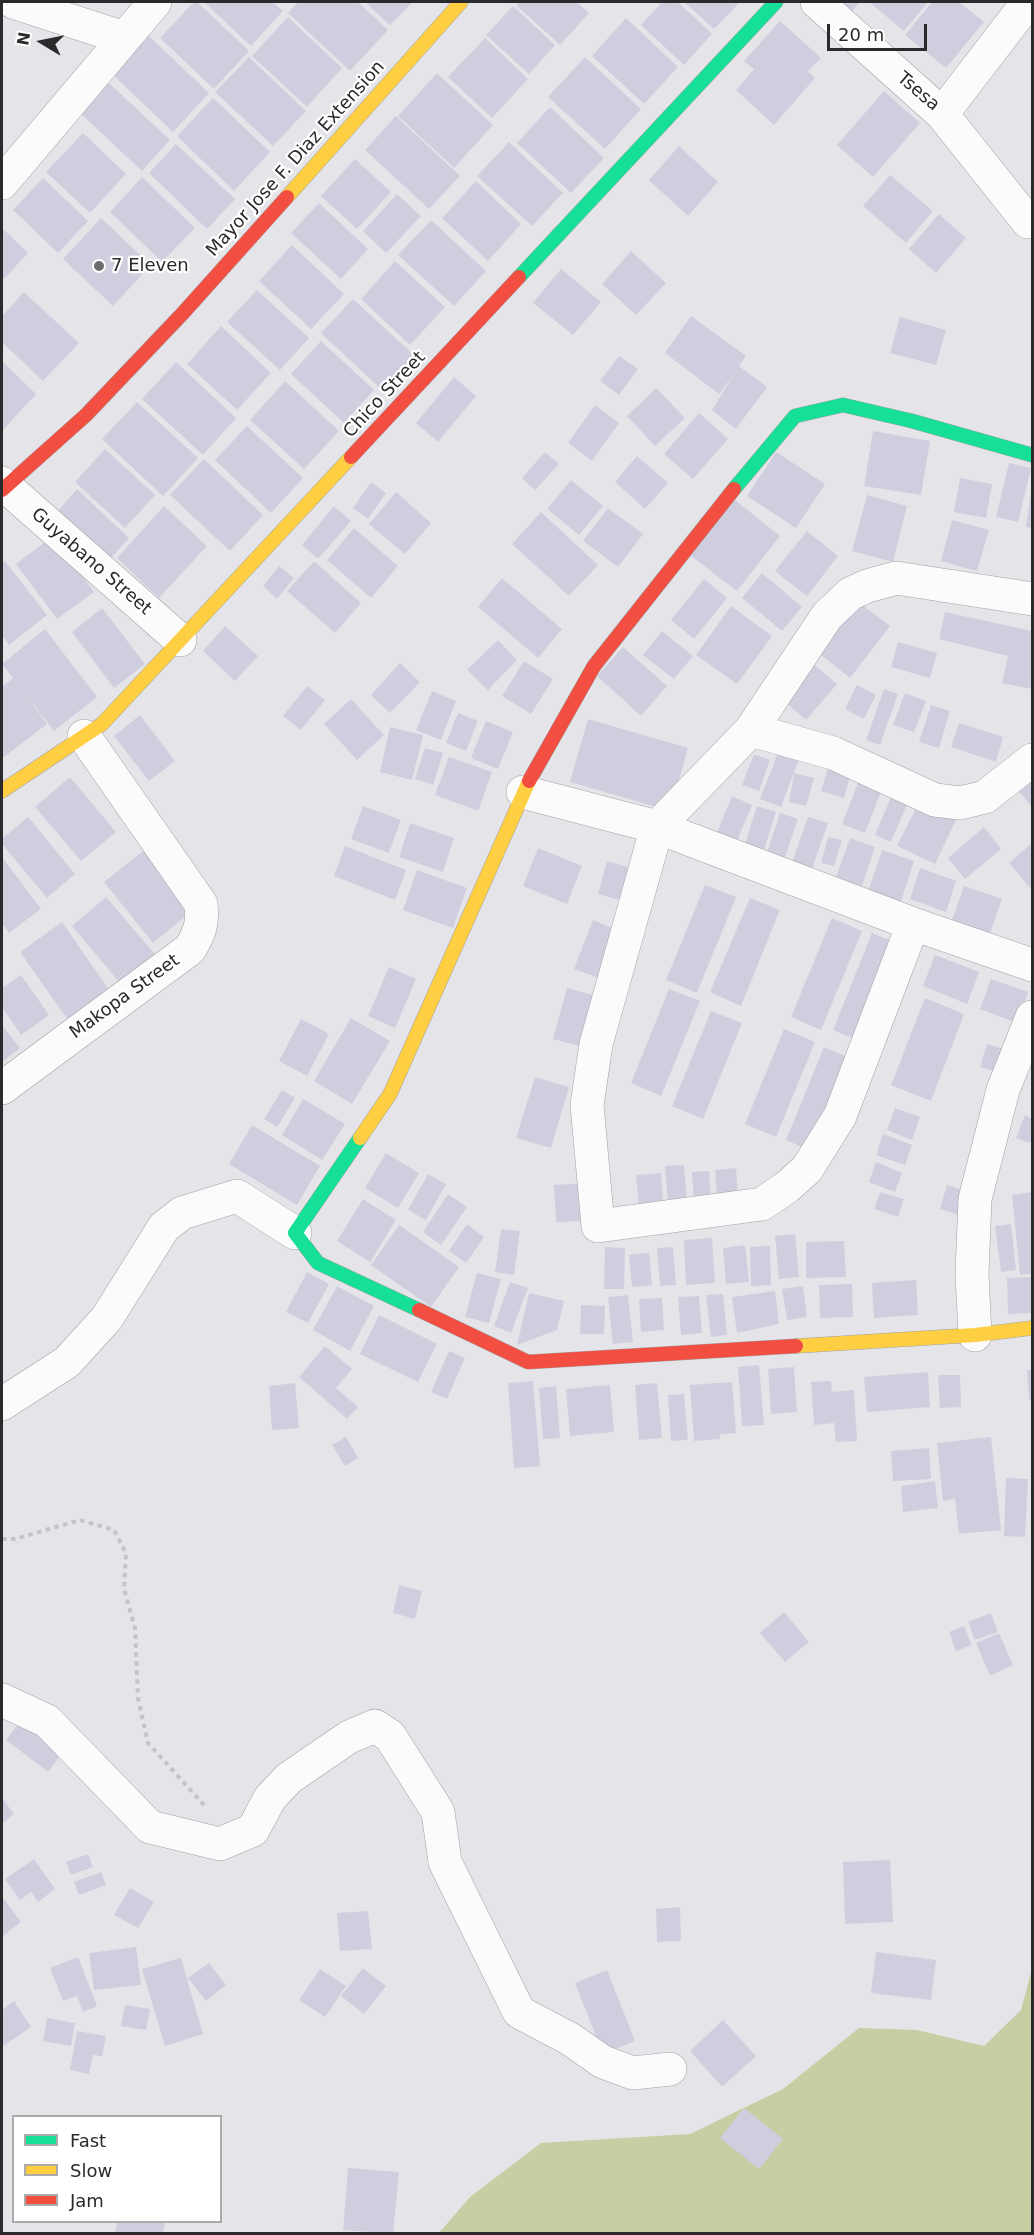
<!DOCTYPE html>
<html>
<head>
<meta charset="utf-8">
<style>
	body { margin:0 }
	#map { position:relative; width:1034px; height:2235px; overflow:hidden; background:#e5e5e9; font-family:"DejaVu Sans",sans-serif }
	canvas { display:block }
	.frame { position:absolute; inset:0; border:3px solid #2a2a2c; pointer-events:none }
	.legend { position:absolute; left:12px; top:2115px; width:210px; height:108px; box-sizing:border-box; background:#fff; border:2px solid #aaaaab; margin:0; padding:8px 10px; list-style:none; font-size:18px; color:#2a2a2c }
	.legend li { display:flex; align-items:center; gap:12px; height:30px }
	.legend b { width:30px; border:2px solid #aaaaab }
	.north { position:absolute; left:12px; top:12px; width:60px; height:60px; -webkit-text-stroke:4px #fff; paint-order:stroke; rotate:280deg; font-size:16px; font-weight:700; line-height:24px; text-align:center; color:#2a2a2c }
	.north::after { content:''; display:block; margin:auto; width:21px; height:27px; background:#2a2a2c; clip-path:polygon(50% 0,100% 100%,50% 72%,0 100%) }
	.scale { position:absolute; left:827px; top:24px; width:100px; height:27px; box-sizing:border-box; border:3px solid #2a2a2c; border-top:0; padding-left:8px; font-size:18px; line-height:21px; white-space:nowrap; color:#2a2a2c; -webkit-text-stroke:4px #fff; paint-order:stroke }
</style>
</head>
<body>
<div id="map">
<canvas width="1034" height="2235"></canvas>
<div class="frame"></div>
<ul class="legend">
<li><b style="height:8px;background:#16e098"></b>Fast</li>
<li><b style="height:8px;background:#ffcf43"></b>Slow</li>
<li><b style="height:8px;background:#f24e42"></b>Jam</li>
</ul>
<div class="north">N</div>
<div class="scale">20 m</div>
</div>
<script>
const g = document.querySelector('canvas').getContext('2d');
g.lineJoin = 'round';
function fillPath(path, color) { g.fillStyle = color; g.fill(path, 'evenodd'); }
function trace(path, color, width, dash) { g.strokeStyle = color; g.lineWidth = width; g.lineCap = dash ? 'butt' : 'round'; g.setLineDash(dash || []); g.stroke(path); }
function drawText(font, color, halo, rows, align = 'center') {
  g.font = font + ' "DejaVu Sans",sans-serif'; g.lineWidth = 4.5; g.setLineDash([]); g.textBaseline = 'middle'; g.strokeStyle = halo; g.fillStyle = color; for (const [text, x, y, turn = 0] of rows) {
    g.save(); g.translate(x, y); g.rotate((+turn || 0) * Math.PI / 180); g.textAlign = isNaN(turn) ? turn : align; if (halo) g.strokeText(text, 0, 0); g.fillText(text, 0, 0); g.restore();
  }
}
fillPath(new Path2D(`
	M1032,1969V2233L438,2234L470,2197L541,2143L690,2134L783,2089L859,2028L917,2030L984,2046L1021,2010Z`), '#c6cea3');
fillPath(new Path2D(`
	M194,2H197L249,51L214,89L160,38Z
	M204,2H273L283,11L251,46Z
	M298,2H358L388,30L350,71L288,13Z
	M365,2H413L390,25Z
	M519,2H577L589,13L560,45L516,5Z
	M662,2H678L712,34L684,65L641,25Z
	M684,2H740L714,29Z
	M835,2H860L850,14Z
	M869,2H928L904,31Z
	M932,2H959L984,22L946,68L905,35Z
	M513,6L555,45L529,74L486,35Z
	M288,17L342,68L307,107L252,56Z
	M626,18L678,67L644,104L592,56Z
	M780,21L821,58L808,71L815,78L774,125L736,90L754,69L744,61Z
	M149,36L209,93L173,132L112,74Z
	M485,38L528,79L492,118L448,77Z
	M249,57L306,111L273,146L215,92Z
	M585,57L641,109L605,149L548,97Z
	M437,73L493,125L454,168L398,116Z
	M109,83L170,140L142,171L80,113Z
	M884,91L920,123L873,177L837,145Z
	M213,98L270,152L234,191L177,136Z
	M550,107L604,158L571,193L517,143Z
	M396,116L460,176L429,209L365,150Z
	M83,133L126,174L90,213L46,172Z
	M509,142L563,193L532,226L477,176Z
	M176,144L235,199L207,229L149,173Z
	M679,146L718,182L688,216L649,180Z
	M355,159L391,192L357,229L321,196Z
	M890,175L933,211L906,243L863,206Z
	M142,177L195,228L162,262L110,212Z
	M43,178L88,221L58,253L13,210Z
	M476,181L521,224L488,261L442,218Z
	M397,194L421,216L386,253L363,231Z
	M319,203L368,249L341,279L291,233Z
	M939,214L966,238L936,273L909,249Z
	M101,218L151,265L113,306L63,259Z
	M431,220L486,271L454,306L398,255Z
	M2,228L28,253L2,281Z
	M292,245L344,294L311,329L259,281Z
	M631,251L666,283L636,315L602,284Z
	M395,261L445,307L410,345L361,299Z
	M561,269L601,302L573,335L533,303Z
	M257,290L309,338L280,370L227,322Z
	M24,292L79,343L43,381L2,342V316Z
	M353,299L416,357L384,392L321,333Z
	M691,316L746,356L739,366L767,387L736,429L712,410L734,374L719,394L665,353Z
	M900,317L946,330L936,365L890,353Z
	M221,326L271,373L237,410L187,364Z
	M321,341L374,390L344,423L291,374Z
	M619,356L638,369L619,395L600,381Z
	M2,361L36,394L2,431Z
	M176,362L236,418L203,455L142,399Z
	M454,377L476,396L438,442L416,423Z
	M285,381L339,431L304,469L250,420Z
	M656,388L685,418L655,446L627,416Z
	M137,402L198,458L163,496L102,439Z
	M595,405L619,423L592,461L568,443Z
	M699,413L728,439L693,479L664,454Z
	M247,426L303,478L271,513L215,460Z
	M873,431L930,441L921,495L864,486Z
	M105,449L155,495L125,528L75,482Z
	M545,452L559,464L535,490L522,478Z
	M776,452L825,484L796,528L747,496Z
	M637,456L668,483L645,509L615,482Z
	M204,459L263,515L230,551L170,495Z
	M1009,463L1031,468L1018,522L996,517Z
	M960,478L992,484L986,518L954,512Z
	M571,480L603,506L579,535L547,509Z
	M371,482L386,493L368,519L353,508Z
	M77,489L129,538L109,560L57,512Z
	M1031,491H1032V528L1026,527Z
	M396,492L431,523L405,554L369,524Z
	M867,495L907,506L893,562L852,551Z
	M735,500L780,536L737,591L691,556Z
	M164,506L207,546L159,598L117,558Z
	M334,506L351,521L318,559L302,545Z
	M608,508L643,534L618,567L583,541Z
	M541,512L598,565L569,596L512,544Z
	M952,520L989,530L977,571L941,561Z
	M354,528L398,566L371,598L327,560Z
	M807,531L838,556L807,596L775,571Z
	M53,536L94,592L57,619L16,564Z
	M5,561L47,615L9,645L2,635V563Z
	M314,561L361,603L335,633L287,591Z
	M279,566L294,578L277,599L263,586Z
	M762,573L802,607L782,631L742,598Z
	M502,578L562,629L538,658L478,607Z
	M704,579L727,598L694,639L671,620Z
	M861,604L890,626L850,678L811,647L842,608L852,616Z
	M731,606L772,636L737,684L696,655Z
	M102,608L145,664L114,688L72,632Z
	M945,612L1032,631V689L1002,683L1008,656L939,639Z
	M225,626L258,656L235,681L203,651Z
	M45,629L97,697L54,731L24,692L47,724L4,757L2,754V687L13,678L2,664Z
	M662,631L693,656L674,679L643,655Z
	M498,640L517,660L488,690L467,670Z
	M898,642L937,653L930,678L891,667Z
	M623,647L667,686L641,716L597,676Z
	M524,661L553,679L531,714L502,696Z
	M811,662L837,684L806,720L781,698Z
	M400,663L420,682L390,713L371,695Z
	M857,685L876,695L864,719L845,709Z
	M307,686L325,700L301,730L283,716Z
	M884,689L898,694L880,745L866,740Z
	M432,691L456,701L441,740L416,730Z
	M905,693L926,701L914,732L893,725Z
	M351,699L384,735L357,760L324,724Z
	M931,705L950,711L939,748L919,742Z
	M458,713L478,721L466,751L446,743Z
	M140,715L175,761L149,781L114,736Z
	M588,719L688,748L670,811L570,782Z
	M486,721L513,732L498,769L471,758Z
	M959,723L1003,737L996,762L951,747Z
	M390,727L423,735L412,780L380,772Z
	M425,748L443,753L433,785L415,779Z
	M779,750L800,757L781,807L760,799Z
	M754,754L770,760L759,791L742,785Z
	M449,757L492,772L478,811L435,795Z
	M829,766L851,773L844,798L821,791Z
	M1032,772V807L1015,787Z
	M794,773L814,778L806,806L789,802Z
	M70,777L116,832L81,861L35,807Z
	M859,780L882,789L865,833L842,824Z
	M893,792L910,798L891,842L875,835Z
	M732,796L752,805L736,843L716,835Z
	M919,802L956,820L935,864L897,846Z
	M363,806L401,820L389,853L351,839Z
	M757,806L776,812L763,853L744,847Z
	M780,813L798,819L783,863L765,858Z
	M28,817L75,874L47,898L2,844V839Z
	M808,817L828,823L811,872L791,865Z
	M410,823L454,838L443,872L399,857Z
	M984,827L1001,849L965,879L948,858Z
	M828,837L842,840L834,866L821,863Z
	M850,838L875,847L861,889L835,880Z
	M1032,843V890L1009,863Z
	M345,846L406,870L395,900L334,876Z
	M538,848L582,866L567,904L523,886Z
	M882,850L914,861L900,905L867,895Z
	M143,851L192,911L153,943L104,882Z
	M2,857L41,909L9,933L2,923Z
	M607,861L639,870L630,903L598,894Z
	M920,868L956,881L946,912L910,899Z
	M417,870L467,888L453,928L403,910Z
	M705,885L736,897L697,993L666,980Z
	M964,886L1002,899L988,939L950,926Z
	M106,897L155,954L120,983L72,926Z
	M750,898L780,910L741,1006L710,992Z
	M832,918L862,931L821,1030L791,1017Z
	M593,920L624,933L606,981L574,969Z
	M62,922L112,994L70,1023L20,952Z
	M872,933L901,945L862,1042L833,1030Z
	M935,955L979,972L967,1004L923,986Z
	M389,967L416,979L395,1028L368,1016Z
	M21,975L49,1015L21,1035L2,1007V988Z
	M991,979L1028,992L1017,1023L980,1009Z
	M567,988L597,996L583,1047L553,1039Z
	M669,989L700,1001L661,1096L631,1083Z
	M925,998L964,1014L931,1101L891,1085Z
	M711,1011L742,1023L703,1119L672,1106Z
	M351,1018L390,1041L352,1104L314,1081Z
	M301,1019L329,1034L307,1076L279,1061Z
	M2,1025L20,1048L2,1062Z
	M784,1029L815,1042L776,1137L745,1124Z
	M987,1044L1011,1051L1004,1074L980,1067Z
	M824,1047L852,1059L813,1152L786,1140Z
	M535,1077L569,1087L551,1148L516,1138Z
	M282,1090L295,1098L277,1127L264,1119Z
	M303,1099L345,1124L322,1160L282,1135Z
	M895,1108L920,1117L912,1140L887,1130Z
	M1025,1115L1032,1119V1137L1030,1143L1016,1138Z
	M252,1125L320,1166L297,1205L229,1164Z
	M883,1134L912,1145L905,1165L876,1155Z
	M386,1153L419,1173L398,1208L365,1188Z
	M876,1162L902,1173L895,1192L869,1182Z
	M684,1165L687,1202L668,1204L665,1166Z
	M736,1168L738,1197L717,1199L715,1170Z
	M709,1171L711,1199L694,1201L692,1172Z
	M661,1173L663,1203L639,1205L636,1175Z
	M428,1174L446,1184L426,1220L408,1210Z
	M587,1183L588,1221L556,1222L554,1185Z
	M947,1185L970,1192L963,1216L940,1209Z
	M880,1192L904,1199L898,1217L874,1209Z
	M1032,1192V1274L1020,1275L1012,1195Z
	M448,1194L467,1207L441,1245L423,1232Z
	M363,1199L396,1220L370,1262L337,1241Z
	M467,1224L484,1237L466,1263L449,1251Z
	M1011,1224L1016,1270L1001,1272L995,1226Z
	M399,1225L459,1267L431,1307L371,1265Z
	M501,1229L520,1231L514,1275L495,1272Z
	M795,1234L799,1277L779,1279L775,1236Z
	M712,1238L715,1283L686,1285L684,1240Z
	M844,1241L846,1277L806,1278V1242Z
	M745,1245L749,1282L726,1284L723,1248Z
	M770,1246L771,1285L751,1286L750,1247Z
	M605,1247L625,1248L624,1289H604Z
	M673,1247L676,1285L660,1286L657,1248Z
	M649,1253L652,1285L632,1287L629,1255Z
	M307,1272L329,1284L308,1323L286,1312Z
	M477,1273L501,1279L489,1323L465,1317Z
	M1032,1277V1313L1008,1314L1007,1278Z
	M916,1280L918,1315L874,1318L872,1283Z
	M510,1282L528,1288L511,1333L494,1326Z
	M852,1284L853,1317L820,1318L819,1285Z
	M337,1286L374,1306L350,1351L313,1330Z
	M803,1286L807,1317L787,1320L782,1289Z
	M775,1291L779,1324L737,1333L732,1297Z
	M529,1293L564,1301L557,1330L517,1345Z
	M723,1294L727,1335L711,1337L706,1295Z
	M628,1295L633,1342L613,1344L608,1297Z
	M699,1296L702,1333L681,1335L678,1297Z
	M662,1298L664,1330L641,1332L639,1299Z
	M581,1305L605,1306L604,1334H580Z
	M379,1315L437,1344L418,1382L360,1354Z
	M325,1346L352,1369L336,1388L358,1407L347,1419L299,1377Z
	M449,1351L465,1358L447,1399L431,1392Z
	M759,1365L764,1425L742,1426L738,1367Z
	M794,1367L797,1412L771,1414L768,1369Z
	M1027,1370H1032V1400H1029Z
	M928,1372L930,1407L867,1412L864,1377Z
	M938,1375H960L961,1407L940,1408Z
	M533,1381L540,1466L514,1468L508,1383Z
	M831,1381L832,1392L854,1390L857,1441L836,1442L834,1423L814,1425L811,1382Z
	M732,1382L736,1433L720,1434V1439L694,1441L690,1385Z
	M295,1383L299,1428L272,1430L269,1386Z
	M657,1383L662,1438L639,1440L635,1385Z
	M610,1385L614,1432L570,1436L566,1389Z
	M556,1386L560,1438L543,1439L539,1388Z
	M684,1394L688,1440L671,1441L668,1395Z
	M346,1437L358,1458L345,1466L332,1445Z
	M991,1437L1001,1530L959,1534L955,1499L943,1501L937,1443Z
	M929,1448L931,1479L893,1481L891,1451Z
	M1006,1478L1028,1479L1025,1537L1004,1536Z
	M935,1481L938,1508L903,1512L901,1486Z
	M399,1585L422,1591L415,1619L393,1613Z
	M784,1612L809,1642L785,1662L760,1633Z
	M991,1613L998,1632L975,1640L968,1622Z
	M964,1626L972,1645L956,1651L949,1632Z
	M999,1633L1013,1665L990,1676L976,1643Z
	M24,1716L66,1748L48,1772L6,1740Z
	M2,1798L14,1814L2,1824Z
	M88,1854L93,1867L71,1875L66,1862Z
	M34,1859L55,1889L38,1902L31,1892L20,1900L5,1879Z
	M890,1860L893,1922L845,1924L843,1862Z
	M101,1872L106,1885L79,1895L74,1882Z
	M130,1888L154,1902L138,1928L114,1915Z
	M4,1899L21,1922L3,1936L2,1901Z
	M680,1907L681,1941L657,1942L656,1909Z
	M368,1911L372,1949L340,1951L337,1913Z
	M136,1947L141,1985L94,1990L89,1953Z
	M876,1952L936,1960L931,2000L871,1993Z
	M78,1957L97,2006L83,2012L77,1996L63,2001L50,1968Z
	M181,1958L203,2034L165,2046L142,1969Z
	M209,1963L226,1985L206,2001L188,1978Z
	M363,1968L386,1986L364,2014L341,1996Z
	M320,1969L346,1986L325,2017L299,2000Z
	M607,1970L635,2041L603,2054L575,1983Z
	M14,2001L31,2027L2,2047V2010Z
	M125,2005L150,2009L146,2030L121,2026Z
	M47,2018L75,2023L71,2046L43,2041Z
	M723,2020L756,2056L722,2087L690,2051Z
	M77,2031L106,2036L102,2056L93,2055L89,2074L70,2070Z
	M744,2108L783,2139L759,2169L720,2138Z
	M348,2168L399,2172L393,2234L343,2230Z
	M117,2222H165L163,2234H115Z`), '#cfcedf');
const street = new Path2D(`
	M13,2L124,38
	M817,2L942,114L1028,2
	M942,114L1028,222
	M2,183L155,2
	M2,483L180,640
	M751,730L833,753L935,800L960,803L985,797L1032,760
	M523,792L657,827L913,924L1032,965
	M913,924L840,1116L807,1169L787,1187L762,1204L598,1226L587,1105L596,1044L657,827L751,730L827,616L850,594L867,586L896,578L1032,599
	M2,1088L190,949C200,932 203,924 201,904L84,736
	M975,1335L972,1274L975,1199L1003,1090L1032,1017
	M2,1404L67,1362L107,1318L164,1227L182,1213L237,1196L295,1233
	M2,1700L47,1721L150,1827L220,1844L253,1830L270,1798L289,1778L349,1737L375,1726L390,1736L438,1812L445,1862L519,2012L570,2039L603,2062L633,2073L670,2069`);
const fast = new Path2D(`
	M519,277L776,2
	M734,489L795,416L843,405L912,421L1032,455
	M360,1138L295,1233L318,1263L419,1310`);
const slow = new Path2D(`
	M287,197L461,2
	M2,791L102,724L351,457
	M360,1138L390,1094L529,781
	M796,1346L975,1335L1032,1328`);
const jam = new Path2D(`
	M351,457L519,277
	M2,490L86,415L183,313L287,197
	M529,781L594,666L734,489
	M419,1310L528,1362L796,1346`);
trace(street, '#a1a1a3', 34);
trace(fast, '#a1a1a3', 15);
trace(slow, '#a1a1a3', 15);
trace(jam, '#a1a1a3', 15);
trace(new Path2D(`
	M2,1539H15L80,1520L114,1530L126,1553L124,1589L135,1628L138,1698L148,1743L204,1805`), '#c4c4c4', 4, [4.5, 4.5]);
trace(street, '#fbfbfc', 33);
trace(fast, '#16e098', 14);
trace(slow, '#ffcf43', 14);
trace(jam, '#f24e42', 14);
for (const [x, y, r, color] of [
	[99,266,6,"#6b6b6e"]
]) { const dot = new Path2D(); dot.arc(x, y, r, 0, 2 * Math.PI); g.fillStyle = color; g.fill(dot); trace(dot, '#fff', 2); }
drawText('18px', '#2a2a2c', '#fff', [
	["Tsesa",918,92,40],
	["Mayor Jose F. Diaz Extension",296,159,-48],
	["Chico Street",385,395,-47],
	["Guyabano Street",91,562,41],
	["Makopa Street",125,997,-36]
]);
drawText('18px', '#2a2a2c', '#fff', [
	["7 Eleven",111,266]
], 'left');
</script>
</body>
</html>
